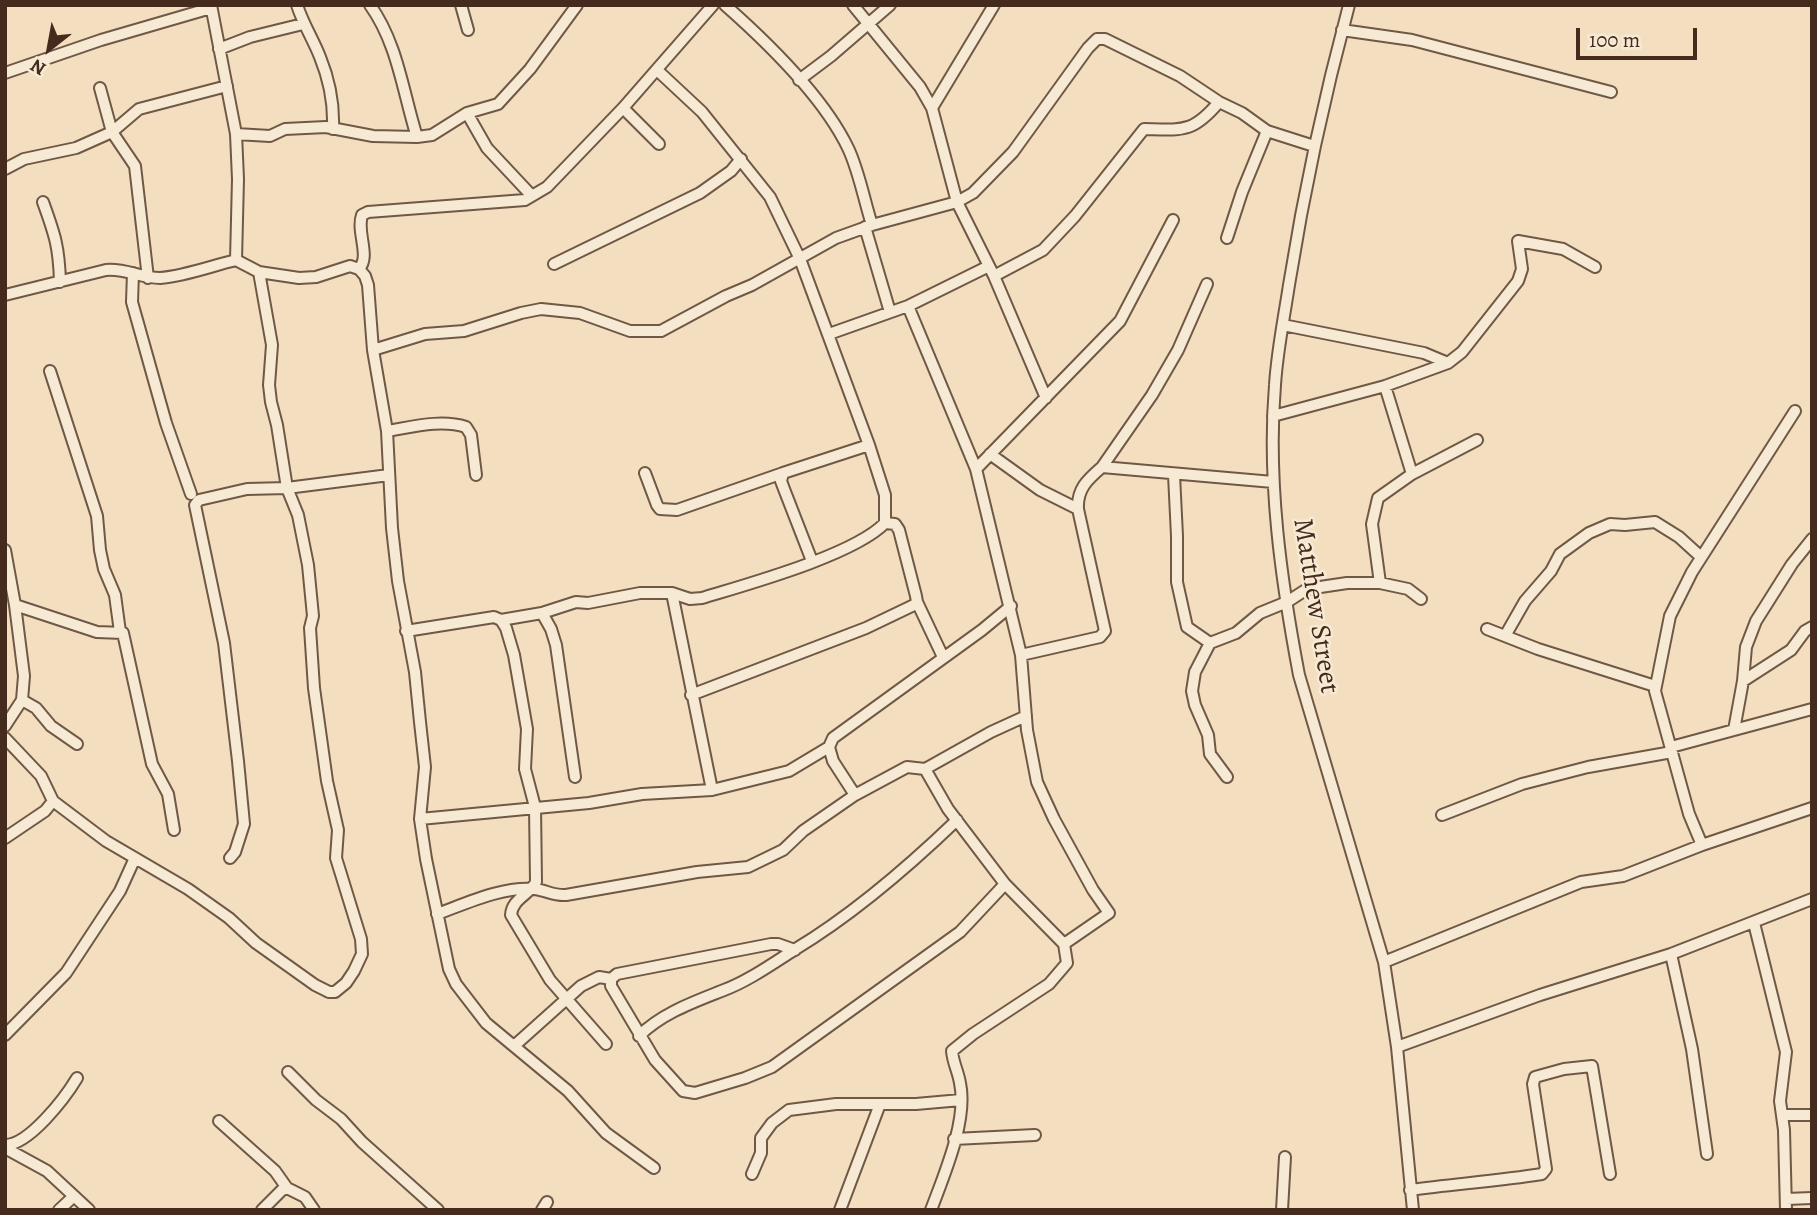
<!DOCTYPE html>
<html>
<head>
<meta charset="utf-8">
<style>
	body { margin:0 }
	#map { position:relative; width:1817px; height:1215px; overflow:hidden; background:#f3debf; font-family:Alegreya,serif }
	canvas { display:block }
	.frame { position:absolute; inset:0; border:7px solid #452b1d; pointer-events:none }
	.north { position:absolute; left:14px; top:14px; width:70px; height:70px; -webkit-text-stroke:5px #f7ead5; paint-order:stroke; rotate:211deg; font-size:19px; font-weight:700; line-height:28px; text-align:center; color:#452b1d }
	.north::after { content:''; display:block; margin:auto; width:24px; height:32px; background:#452b1d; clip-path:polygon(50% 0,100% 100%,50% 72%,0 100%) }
	.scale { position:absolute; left:1576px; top:28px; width:121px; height:32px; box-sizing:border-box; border:4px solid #452b1d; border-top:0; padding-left:9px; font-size:21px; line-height:24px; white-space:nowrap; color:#452b1d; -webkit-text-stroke:5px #f7ead5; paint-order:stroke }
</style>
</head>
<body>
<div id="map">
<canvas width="1817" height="1215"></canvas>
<div class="frame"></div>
<div class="north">N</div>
<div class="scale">100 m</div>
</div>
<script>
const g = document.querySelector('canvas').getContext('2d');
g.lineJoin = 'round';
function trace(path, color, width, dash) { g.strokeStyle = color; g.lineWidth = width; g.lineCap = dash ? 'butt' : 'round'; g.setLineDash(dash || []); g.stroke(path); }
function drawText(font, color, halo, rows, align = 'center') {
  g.font = font + ' Alegreya,serif'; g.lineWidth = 5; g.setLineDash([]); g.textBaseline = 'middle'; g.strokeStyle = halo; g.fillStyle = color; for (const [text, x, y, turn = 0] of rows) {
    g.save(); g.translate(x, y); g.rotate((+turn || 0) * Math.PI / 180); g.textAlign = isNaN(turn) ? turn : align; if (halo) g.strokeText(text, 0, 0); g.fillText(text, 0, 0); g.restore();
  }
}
const minor = new Path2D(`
	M211,5L236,134L238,179L236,260
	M297,5C303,24 313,39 320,57C329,79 334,105 333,129
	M370,5C398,44 403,93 417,137
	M461,5L468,30
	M725,5C768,43 823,96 848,148C859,171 864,200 872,225
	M853,5L920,87L932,108L957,202L994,276L1046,398
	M1349,5C1324,98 1304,191 1289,285C1284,318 1277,352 1275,385C1267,481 1281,580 1299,675L1384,962L1397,1047L1413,1210
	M1342,30L1412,40L1611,92
	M219,49L250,37L303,24
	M5,73L101,40L211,8
	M799,80L831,56L890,5
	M100,88L112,132L135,166L148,278
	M623,108L659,144
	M932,108L994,5
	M236,134L270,136L285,129L326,127L373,136L417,137L432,135L467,113
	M5,169L24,159L76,148L112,132L139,109L227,86
	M531,195L487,148L467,113L498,104L530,69L577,5
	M43,202C55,235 59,247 60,282
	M865,227L890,312
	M1227,238L1242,192L1267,131
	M554,264L700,193L731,171L741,159
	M359,269C371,256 356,232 362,215L368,212L525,200L547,187L623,108L713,5
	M133,273L132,302L166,423L191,494
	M994,276L1043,250L1075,216L1144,129C1183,130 1193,133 1219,102
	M5,295L106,270C125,268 141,278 160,278C185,276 211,266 236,260L259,272L299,278L316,277L350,266L359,269L365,276L368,285L373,350L387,431L392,528L398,581L415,672L420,722L425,767L420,819L426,859L449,969L456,984L486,1023L568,1091L606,1133L654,1168
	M908,306L976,469
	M1283,325L1424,353L1448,363
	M829,334L908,306L989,266
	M373,350L425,334L464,331L521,313L541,309L580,313L630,331H661L726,296L752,285L836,238L872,225L957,202L973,193L1013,152L1088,48L1097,39H1105L1180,76L1219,102L1242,113L1267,131L1314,146
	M50,371L97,516L100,550L104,569L115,595L120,632
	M1385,386L1412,474
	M1273,416L1385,386L1448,363L1462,352L1518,281L1522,269L1518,241L1563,249L1595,267
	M387,431C412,427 441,419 466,427L471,435L476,475
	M990,454L1040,490L1078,509
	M1102,467L1152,395L1178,350L1207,284
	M645,473L657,505L660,509L677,510L783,473
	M1174,475L1177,536V582L1187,627L1210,643
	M5,550L15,605L24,676L22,700L5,726
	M812,561L784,489L781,481L783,473L869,445
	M1380,583L1372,524L1378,498L1412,474L1477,440
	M672,593L712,790
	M917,602L943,657
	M15,605L97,632L123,633L152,764L168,794L174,830
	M542,613L551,629L556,645L575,777
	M501,620L542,613L576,602L588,603L640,593H672L690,599L702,598C748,584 854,555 885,523V495L869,445L800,259L770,197L702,112L657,70
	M1487,629L1538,649L1655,686
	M406,631L494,617L501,620L506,628L514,655L527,729L525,769L535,807L536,882C529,895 512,899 511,915L550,980L606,1044
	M1505,636L1525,601L1551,571L1560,554L1589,533L1610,524L1625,525L1655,522L1679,537L1701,557
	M1021,655L1100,637L1105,631L1078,509C1077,489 1087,480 1102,467L1273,482
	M1743,681L1791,650L1805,631L1812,627
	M691,695L866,628L914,605L917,602L916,596L899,530L895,524L885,523
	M22,700L36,708L51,726L77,744
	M1734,730L1743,681L1746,647L1756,621L1792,564L1812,539
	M5,738L41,776L53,801L45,811L5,838
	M1671,747L1812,709
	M925,769L948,809L1005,884L1064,944L1067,963L1049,984L973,1034L952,1051C953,1063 958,1071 960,1083C968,1120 944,1175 931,1210
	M1227,777L1210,754L1208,735L1195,705L1192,691L1195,672L1210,643L1236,633L1260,613L1287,602L1307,589L1347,583H1380L1408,589L1421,599
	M855,795L833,761L829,747L833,738L982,630L1011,606
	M53,801L106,841L188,889L229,918L256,943L315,985L329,992H335L346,983L354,971L362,954L361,939L336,858L338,830L327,781L314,688L310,628L313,616L308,565L298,515L287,488L277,425L271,402L269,385L272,345L259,272
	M1442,815L1522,784L1588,767L1672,752
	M420,819L589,803L642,794L712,790L789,771L829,747
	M1702,845L1689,814L1655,691L1670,616L1692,572L1795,411
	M230,858L235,852L244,824L238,761L224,643L195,505L199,500L247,489L287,488L389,475
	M437,914C465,904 503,886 534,889C546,890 553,896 566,895L697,872L748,867L783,850L803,831L855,795L907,767L925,769L991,732L1026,716
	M1754,923L1786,1052L1780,1101L1784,1130L1786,1210
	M1064,944L1109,913L1093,890L1054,819L1037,782L1027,730L1021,655L976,469L1120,321L1173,220
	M795,950L778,944H771L617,974L611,979V986L655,1060L683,1091L695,1093L745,1078L772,1067L960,932L1005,884
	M1671,954L1692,1049L1707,1154
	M1384,962L1581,882L1623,876L1702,845L1812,808
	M5,1035L66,973L120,891L135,858
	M639,1036C662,1013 694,1002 724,990C748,981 772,964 794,950C854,914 907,868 957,820
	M514,1046L581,986L599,977L611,979
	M1397,1047L1540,995L1671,954L1812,899
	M288,1072L316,1100L341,1119L362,1142L438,1210
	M1782,1115H1812
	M219,1121L275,1171L287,1188L305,1197L314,1210
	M954,1139L1035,1135
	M5,1145C29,1145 65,1098 77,1078
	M5,1148L47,1171L89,1210
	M752,1174L761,1153V1138L772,1123L789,1110L836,1104H916L961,1100
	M1410,1190C1454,1184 1498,1181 1542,1174L1546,1169L1533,1084L1535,1077L1564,1069L1592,1066L1610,1174
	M1786,1199L1812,1198
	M59,1210L74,1196
	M262,1210L282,1190L287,1188
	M542,1210L547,1202
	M840,1210L880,1104
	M1282,1210L1285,1157`);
trace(minor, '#705846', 14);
trace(minor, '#f7ead5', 10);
drawText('28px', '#452b1d', '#f7ead5', [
	["Matthew Street",1315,606,81]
]);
</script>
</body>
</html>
